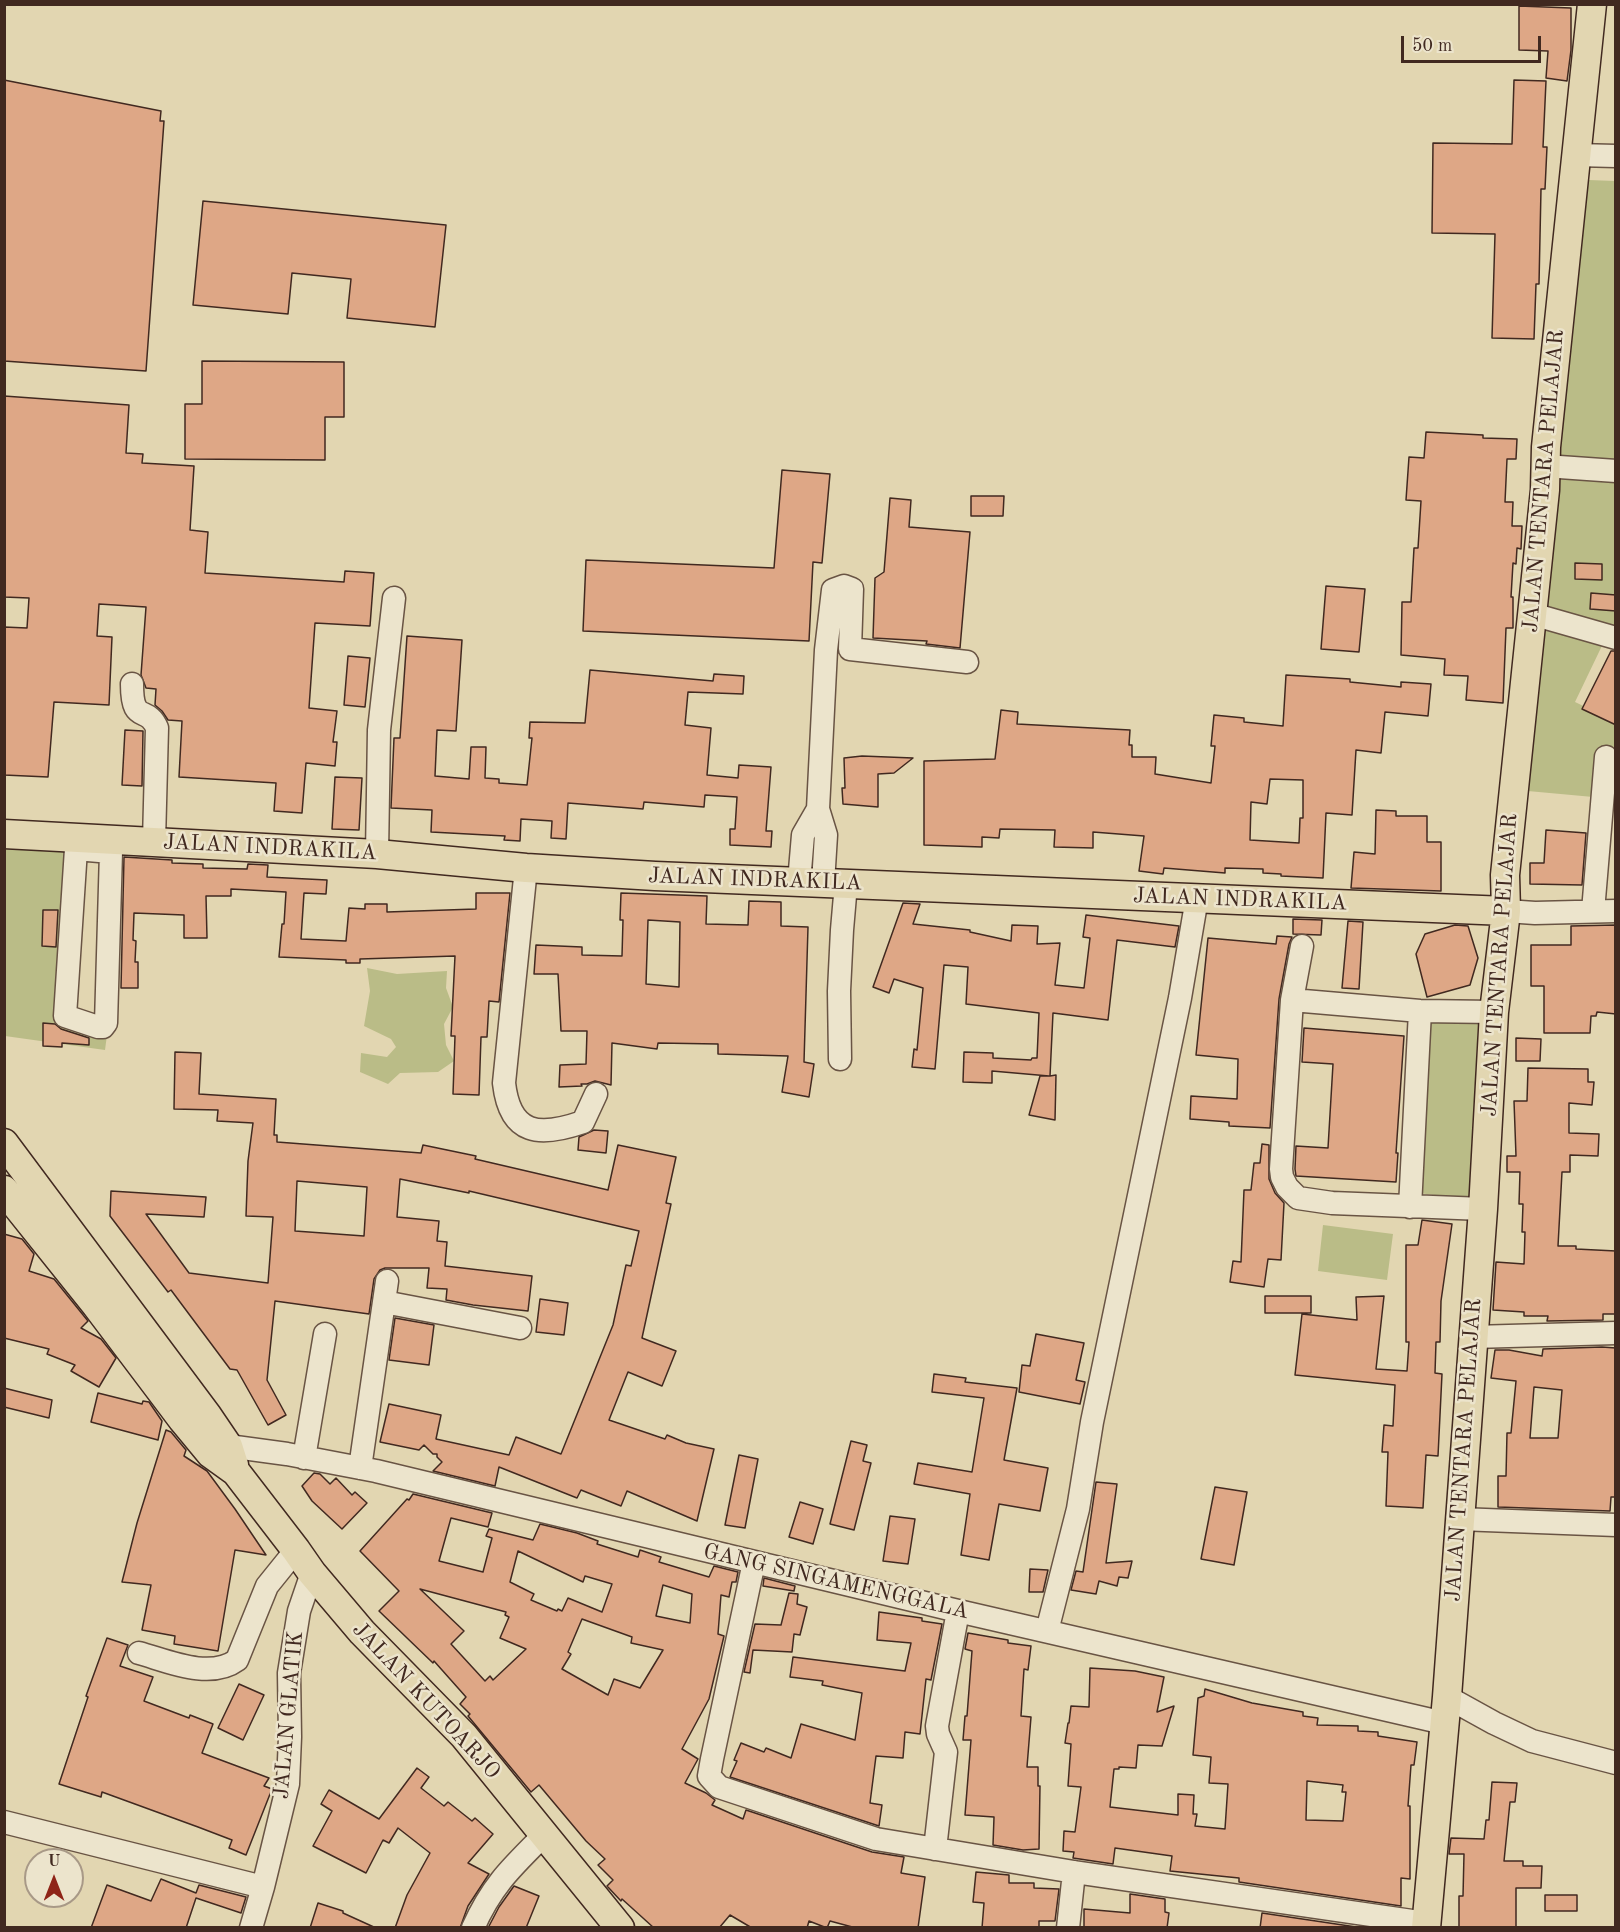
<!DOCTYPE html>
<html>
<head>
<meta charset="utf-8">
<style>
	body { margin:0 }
	#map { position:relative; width:1620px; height:1932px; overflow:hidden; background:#e2d6b1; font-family:"Old Standard TT",serif }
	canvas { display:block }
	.frame { position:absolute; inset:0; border:6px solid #412920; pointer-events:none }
	.north { position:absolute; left:24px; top:1848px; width:60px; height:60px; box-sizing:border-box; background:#ece4cc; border:2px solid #a89987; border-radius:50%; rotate:0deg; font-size:16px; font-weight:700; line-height:24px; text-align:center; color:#412920 }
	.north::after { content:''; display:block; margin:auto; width:21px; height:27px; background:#8f2418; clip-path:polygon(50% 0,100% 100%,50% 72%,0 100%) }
	.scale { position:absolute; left:1401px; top:36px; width:140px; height:27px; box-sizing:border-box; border:3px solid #412920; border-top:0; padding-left:8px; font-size:18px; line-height:21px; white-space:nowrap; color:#412920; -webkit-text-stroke:4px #ece4cc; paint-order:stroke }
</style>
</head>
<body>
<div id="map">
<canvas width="1620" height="1932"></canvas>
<div class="frame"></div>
<div class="north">U</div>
<div class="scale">50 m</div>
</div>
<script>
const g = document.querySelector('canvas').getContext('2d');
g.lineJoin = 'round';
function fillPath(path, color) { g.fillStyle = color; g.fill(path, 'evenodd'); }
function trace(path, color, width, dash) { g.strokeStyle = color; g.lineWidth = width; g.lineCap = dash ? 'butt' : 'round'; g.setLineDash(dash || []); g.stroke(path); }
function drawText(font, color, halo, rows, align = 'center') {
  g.font = font + ' "Old Standard TT",serif'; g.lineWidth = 5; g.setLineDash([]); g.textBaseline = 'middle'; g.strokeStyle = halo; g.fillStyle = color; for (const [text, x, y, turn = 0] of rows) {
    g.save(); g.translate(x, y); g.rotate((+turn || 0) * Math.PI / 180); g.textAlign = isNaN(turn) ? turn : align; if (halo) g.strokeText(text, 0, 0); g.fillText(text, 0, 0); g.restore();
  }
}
fillPath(new Path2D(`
	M1562,179L1615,181V631L1610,629L1575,702L1615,721V799L1506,789L1532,469L1538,461Z
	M5,843L69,847L61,1019L107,1035L105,1050L5,1036Z
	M367,968L397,974L447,971L446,988L453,1007L444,1024L446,1045L454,1061L438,1072L400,1073L388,1084L360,1072L361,1053L387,1057L396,1047L391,1039L364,1026L370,991Z
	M1425,1016L1478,1024L1469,1199L1418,1193Z
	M1323,1225L1393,1234L1387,1280L1318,1271Z`), '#babc87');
const building = new Path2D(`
	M1519,6L1571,8V50L1567,81L1546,78L1548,51L1519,50Z
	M4,80L161,111L160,121H164L146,371L4,361Z
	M1514,80L1546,81L1543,147H1547L1545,189H1541L1539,284H1536L1534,339L1492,338L1495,234L1432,233L1433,143L1512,144Z
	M203,201L446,225L435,327L347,318L351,279L292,273L288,314L193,305Z
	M202,361L344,362V417H325V460L185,459V404H202Z
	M4,396L129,405L126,453L143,454L142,463L194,466L190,530L208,532L205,573L344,582L345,571L374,573L370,626L315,623L309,708L337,711L333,742H337L335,766L306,763L302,813L274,811L276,783L179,777L182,721L168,720L162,711L155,705L156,689L146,688L141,675L146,607L99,604L97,636L112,637L109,705L54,702L48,777L4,775V627L27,628L29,598L4,597Z
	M1426,432L1483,435V438L1517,439L1516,459H1507L1505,502H1513L1512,526H1522L1521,549L1517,548L1516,564L1513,563L1511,597H1513V628H1506L1503,703L1466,700L1468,676L1444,675L1445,659L1401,655L1402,602H1411L1414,548H1418L1421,501L1406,500L1409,457L1424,458Z
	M782,470L830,474L822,563L813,562L809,641L583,631L586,560L774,568Z
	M971,496H1004L1003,516H971Z
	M890,498L911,500L909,527L970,532L960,648L926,644L927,641L873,638L875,578L884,572Z
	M1575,563L1602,564V580L1575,579Z
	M1326,586L1365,589L1359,652L1321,649Z
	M1591,593L1616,595V611L1590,609Z
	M407,636L462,640L456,731L437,730L435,776L469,779L471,747H486L485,778L499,779V783L527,785L532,738H529L530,722L585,723L590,670L713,681L714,674L744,676L743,694L688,692L685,725L711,728L707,775L738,778L739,765L771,767L766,831H772L771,847L730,845V829H735L737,797L705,795L704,807L644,802L643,809L568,803L566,839L551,838L552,821L521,819L520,841L504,840L505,836L431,832L432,810L391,808L394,738H400Z
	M1611,651H1616V725L1582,709Z
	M348,656L370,658L365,707L344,705Z
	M1286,675L1350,679V682L1401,687V682L1431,684L1428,716L1385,712L1381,753L1356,750L1352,815L1326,813L1323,878L1281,876V874L1263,873V869L1225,868V873L1164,868L1163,874L1139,871L1144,836L1093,832V848L1054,847L1055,830L1000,829L999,838L982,837V847L924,845V761L995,759L1001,710L1018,712L1017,724L1130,730L1129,745H1132V757H1156L1155,774L1211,783L1215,746H1211L1214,715L1244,718V722L1283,726ZM1270,779L1303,780V818H1300L1299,843L1250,840L1251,802L1267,804Z
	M125,730L143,731L142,786L122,785Z
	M862,756L913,758L894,773L878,774V807L843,804L842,788H845L844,758Z
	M335,777L362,778L359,830L332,829Z
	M1376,810L1396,811V816H1427V842H1441V891L1351,888L1354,852L1375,854Z
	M1546,830L1586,833L1582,885L1530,884V863H1544Z
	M124,857L172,860V863L203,864V868L247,869L248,864L268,865L267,877L327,880L326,894L304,893L301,939L346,941L349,908L365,909V904H387V912L476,909V893H510L499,1002L489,1001L487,1037H481L479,1095L453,1094L455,1036H451L455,956L360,959V963H346V960L279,957L282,924H284L286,892L231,889V896H206L207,938H184V915L134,913L133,940L136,941L135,962H138V988H121Z
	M621,893L707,896L706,924L748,925L749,901L781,902V926L808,927L804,1062L814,1064L809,1097L782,1092L788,1056L718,1054V1044L658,1043L657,1049L612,1043L611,1085L595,1081L587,1084H581L582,1086L559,1087L560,1065L586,1064L587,1031H561L558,974H534L536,945L582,947V955L622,956L623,920H620ZM648,920L680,922L679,987L646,984Z
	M903,903L920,904L913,924L970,930V932L1011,941L1012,925L1038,926L1037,944L1060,943L1055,985L1084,988L1090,938L1083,937L1086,915L1179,926L1175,947L1117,940L1108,1020L1053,1013L1050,1076L1056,1075L1055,1120L1029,1115L1040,1076H1049L992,1071V1083L963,1082L964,1052L993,1053V1058L1031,1060L1032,1058H1037L1039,1013L966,1004L968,967L944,965L935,1069L912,1067L914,1049L917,1050L923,988L894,979L889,993L873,987Z
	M43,910H58L56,947L42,946Z
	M1293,919L1322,920L1321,935L1293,934Z
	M1348,921L1363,922L1359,989L1342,988Z
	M1455,925L1468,926L1478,958L1470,985L1427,997L1416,954L1425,934Z
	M1616,925V1014L1597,1012L1596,1016H1591L1590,1033H1544V986H1531V945H1571V926Z
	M1277,936L1292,937L1289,944L1279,999L1270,1128L1229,1126V1122L1190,1119L1191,1096L1237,1099L1238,1059L1196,1055L1208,938L1276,944Z
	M43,1023L55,1024L61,1029L89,1038V1045L62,1043V1047L43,1046Z
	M1304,1028L1404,1036L1396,1153H1398L1396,1182L1296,1176L1295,1169L1296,1146L1328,1148L1333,1064L1302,1062Z
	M1516,1038L1541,1039L1540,1061H1516Z
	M175,1052L201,1053L199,1094L276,1099L274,1135H277V1142L421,1153L423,1145L476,1156L475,1159L608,1190L618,1145L676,1157L666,1203L671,1204L642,1338L676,1351L662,1386L628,1372L609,1420L665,1439L667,1435L686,1443L714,1449L697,1521L627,1491L621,1506L581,1490L577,1498L499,1467L495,1486L433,1471L442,1462L437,1457V1454H433L424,1445L419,1450L380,1442L389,1404L441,1415L436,1439L509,1455L516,1437L561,1454L613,1325L626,1265L631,1266L639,1231L469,1191V1193L400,1179L397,1217L439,1221L437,1241L447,1242L445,1266L532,1276L528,1311L473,1305L446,1300L447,1289L427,1288L429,1268H385L380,1270L374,1279L369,1314L275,1301L267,1380L286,1415L268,1425L237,1370L230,1369L171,1290L168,1292L110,1216L111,1191L206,1197L204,1217L146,1214L189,1273L268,1283L273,1217L246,1216L248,1161L253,1123L217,1121L218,1110L174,1109ZM297,1181L367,1187L364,1236L295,1231Z
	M1528,1068L1588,1069V1082H1594L1592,1105L1569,1103V1133L1599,1134L1598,1156L1570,1155V1172H1562L1558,1246H1576V1249L1616,1251V1314H1603V1320L1547,1321L1548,1316H1524V1312L1493,1310L1496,1262L1524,1264L1525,1232H1522L1523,1204H1519L1520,1172H1507V1156H1516L1514,1101H1527Z
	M594,1130L608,1131L606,1153L578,1150L579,1137Z
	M1262,1144L1269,1145V1179L1275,1193L1284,1203L1281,1260L1268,1259L1264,1287L1230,1282L1233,1261L1241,1262L1244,1190H1251L1254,1163H1260Z
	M1422,1220L1452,1224L1441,1301L1440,1342H1436L1435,1373L1442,1374L1438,1456L1426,1455L1423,1508L1386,1506L1388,1452H1382L1384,1425L1393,1426L1395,1385L1295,1375L1302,1314L1357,1320L1356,1297L1384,1296L1376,1369L1407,1371L1409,1342H1406V1245H1418Z
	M4,1234L22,1239L34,1254L29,1271L54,1279L88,1321L81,1328L101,1339L116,1358L99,1387L71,1371L75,1365L47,1354L49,1349L4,1338Z
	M1265,1296H1311V1313H1265Z
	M540,1299L568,1303L564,1335L536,1332Z
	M395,1318L434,1325L429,1365L389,1360Z
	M1036,1334L1084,1343L1076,1380L1085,1382L1080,1404L1019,1392L1022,1365L1030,1366Z
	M1602,1347L1616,1348V1497H1611L1610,1511L1498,1507V1476H1506L1507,1433H1511L1516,1381L1491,1378L1495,1350H1509L1542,1356L1543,1349ZM1534,1387L1562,1390L1558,1438H1530Z
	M934,1374L966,1378L965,1382L1017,1388L1004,1460L1048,1468L1040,1511L999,1504L989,1560L961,1555L970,1494L914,1484L918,1463L972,1472L984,1398L932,1392Z
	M4,1388L52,1400L49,1418L4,1407Z
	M98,1393L142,1404L143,1401L149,1402L162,1421L158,1440L91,1422Z
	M166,1430L171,1432L186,1450L184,1456L207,1471L235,1509L266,1555L235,1550L218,1651L174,1644L175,1636L142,1630L151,1585L122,1582L137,1523Z
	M851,1441L867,1445L863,1461L871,1463L854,1530L830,1524Z
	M739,1455L758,1459L745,1528L725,1525Z
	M314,1473L320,1474L330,1484L336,1478L352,1495L355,1492L367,1503L342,1529L312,1501L302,1486Z
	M1096,1482L1117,1484L1106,1563L1132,1561L1128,1578L1119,1577L1117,1586L1099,1581L1096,1594L1071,1590L1076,1571L1083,1572Z
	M1215,1487L1247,1492L1234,1565L1201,1559Z
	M413,1494L492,1513L488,1527L451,1518L439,1561L483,1572L492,1538L486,1536L489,1529L533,1540L540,1524L577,1533L598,1541L597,1544L638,1557L640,1550L661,1557L659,1562L709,1577L714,1566L738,1572L736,1582H732L729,1597L721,1595L718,1634L724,1636L709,1699L682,1749L698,1759L685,1783L706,1793L715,1800L712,1805L743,1819L746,1810L872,1852L904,1857L901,1873L925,1877L918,1928H856L830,1921L827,1928L809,1921L807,1928H752L730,1915L719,1928H654L622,1899L621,1901L607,1886L613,1880L598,1865L605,1859L586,1841L539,1785L531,1792L468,1716L470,1714L460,1704L466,1697L434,1661L433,1663L379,1611L399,1591L360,1551L407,1499L409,1500ZM518,1551L583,1582L585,1576L612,1584L602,1612L568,1598L562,1611L558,1609L557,1611L531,1600L534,1594L510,1582ZM663,1585L692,1594L690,1623L656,1616ZM420,1589L506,1612L505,1615L509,1617L500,1638L526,1649L493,1680L490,1676L485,1681L451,1644L464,1631ZM582,1619L632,1637L631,1643L663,1650L640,1688L614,1679L608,1695L562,1669L571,1654L568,1652Z
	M800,1502L823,1509L813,1544L789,1537Z
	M890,1516L915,1519L908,1564L883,1561Z
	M1030,1569L1048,1570L1043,1592H1029Z
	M764,1578L795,1586L794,1591L763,1586Z
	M789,1593L798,1594L797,1604L807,1607L800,1635L794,1634L792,1652L753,1650L750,1673L744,1672L755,1624L781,1625Z
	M879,1612L922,1618V1621L942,1624L931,1680L926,1679L920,1734L905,1732L903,1758L876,1756L870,1803L882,1805L879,1826L730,1777L737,1761L734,1760L741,1743L764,1752L766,1748L791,1758L801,1724L855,1740L862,1693L822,1685L823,1681L790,1677L793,1657L905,1671L911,1643L877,1640Z
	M968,1633L1008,1640V1643L1031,1646L1028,1670L1024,1669L1021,1716L1031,1717L1027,1767H1038V1786H1040L1039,1849L1023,1850L993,1845L994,1817L965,1815L971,1740H963L965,1716H967L972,1651L965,1649Z
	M107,1638L128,1645L120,1666L153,1677L144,1701L189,1718L190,1715L213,1724L202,1753L269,1778L264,1786L272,1789L246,1855L229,1848L232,1840L198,1827L102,1792L101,1797L59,1784L88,1697L86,1696Z
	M1090,1668L1135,1671L1164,1677L1157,1712L1174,1706L1162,1746L1138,1745L1136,1768L1119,1767V1769H1114L1110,1807L1178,1815V1794L1194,1795L1193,1814H1197L1195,1826L1225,1829L1228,1784L1209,1783L1211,1757L1193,1755L1198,1698L1204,1696L1205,1689L1252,1703L1303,1712V1716L1318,1718L1317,1725L1358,1726V1731L1378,1732V1736L1417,1742L1414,1765H1411L1408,1806H1410V1879L1401,1878V1906L1239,1882V1878L1170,1871L1172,1856L1115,1848L1113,1864L1073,1858L1074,1852L1063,1851L1064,1831L1075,1832L1081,1787L1068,1786L1071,1744L1065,1743L1068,1723H1069L1071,1706L1089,1707ZM1307,1781L1343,1785L1342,1792H1346L1343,1821L1306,1820Z
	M239,1684L264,1695L243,1740L218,1728Z
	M417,1768L429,1777L421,1788L444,1806L448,1802L472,1821L475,1818L493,1834L468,1863L489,1874L468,1906L460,1928H395L407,1895L430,1853L398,1828L389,1843L383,1840L366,1873L313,1846L332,1811L321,1804L329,1790L379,1819Z
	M1492,1782L1517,1783L1515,1802H1510L1504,1861H1523V1866H1542L1541,1888H1516V1928H1459V1896H1463L1464,1854H1449L1451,1838L1484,1839L1486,1820H1489Z
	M976,1872L1009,1875V1883H1034V1888L1059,1889L1055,1921H1039V1928H982L984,1903L973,1902Z
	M161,1879L196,1893L199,1885L246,1897L241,1913L196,1898L186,1928H91L107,1885L151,1901Z
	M514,1886L539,1896L526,1928H488L499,1907Z
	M1130,1894L1165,1899V1912L1169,1913L1167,1928H1084V1909L1130,1913Z
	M1545,1895H1577V1911H1545Z
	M318,1903L343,1911V1913L376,1928H310Z
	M1262,1913L1363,1928H1260Z`);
fillPath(building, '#dea786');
trace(building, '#412920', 1.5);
const minor = new Path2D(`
	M1576,155L1616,156
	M1545,466L1616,471
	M1532,614L1616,638
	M132,684C132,726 147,704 157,728L154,841
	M76,849L111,852L106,1023L103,1027H98L65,1016Z
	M377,854L379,730L394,598
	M526,868L504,1083C510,1136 540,1137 583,1122L596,1094
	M799,882L803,835L818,809
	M823,883L826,835L818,809L826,650L833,590L844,586L852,589L850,649L967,662
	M1506,911L1535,913L1616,911
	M1593,911L1606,757
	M1292,1000L1302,946
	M840,1059L839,991L842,930L846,884
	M1410,1207L1420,1011
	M1483,1209L1332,1203L1298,1198L1287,1187L1282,1177L1281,1169L1292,1000L1420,1011L1494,1012
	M384,1302L520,1328
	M1473,1337L1616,1333
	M215,1452L228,1446L287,1454L376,1471L958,1611L1444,1723
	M304,1458L325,1334
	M360,1468L387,1281
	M1459,1519L1616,1525
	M754,1562L712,1759L709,1776L719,1787L876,1839L1074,1872L1426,1923
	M1047,1631L1078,1509L1092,1422L1180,998L1197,898
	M139,1653C168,1661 210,1680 237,1660L267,1586L296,1550
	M1447,1697L1494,1723L1532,1741L1616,1763
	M4,1822L263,1887
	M935,1849L946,1752L938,1734L937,1726L958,1611
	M251,1928L263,1887L288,1784L290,1737L289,1673L299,1611L312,1573
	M473,1928C492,1885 512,1867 544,1835
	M1068,1928L1074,1872`);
const major = new Path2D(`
	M4,834L377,854L526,868L655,876L1506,911
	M4,1143L207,1415L228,1446L234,1465
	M4,1190L96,1305L182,1419L211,1454L236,1472L296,1550L312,1573L362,1632L464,1736L620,1928
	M1426,1928L1447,1697L1483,1209L1494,1012L1506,911L1505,875L1545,490L1546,447L1592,4`);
trace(minor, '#695444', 25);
trace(major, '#412920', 31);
trace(minor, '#ece4cc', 22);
trace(major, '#e2d6b1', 28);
drawText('22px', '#412920', '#ece4cc', [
	["JALAN TENTARA PELAJAR",1544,481,-85],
	["JALAN INDRAKILA",270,848,3],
	["JALAN INDRAKILA",755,880,2],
	["JALAN INDRAKILA",1240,900,2],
	["JALAN TENTARA PELAJAR",1500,965,-86],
	["JALAN TENTARA PELAJAR",1464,1450,-86],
	["GANG SINGAMENGGALA",836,1582,13],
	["JALAN KUTOARJO",426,1701,47],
	["JALAN GLATIK",289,1715,-85]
]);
</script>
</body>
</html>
